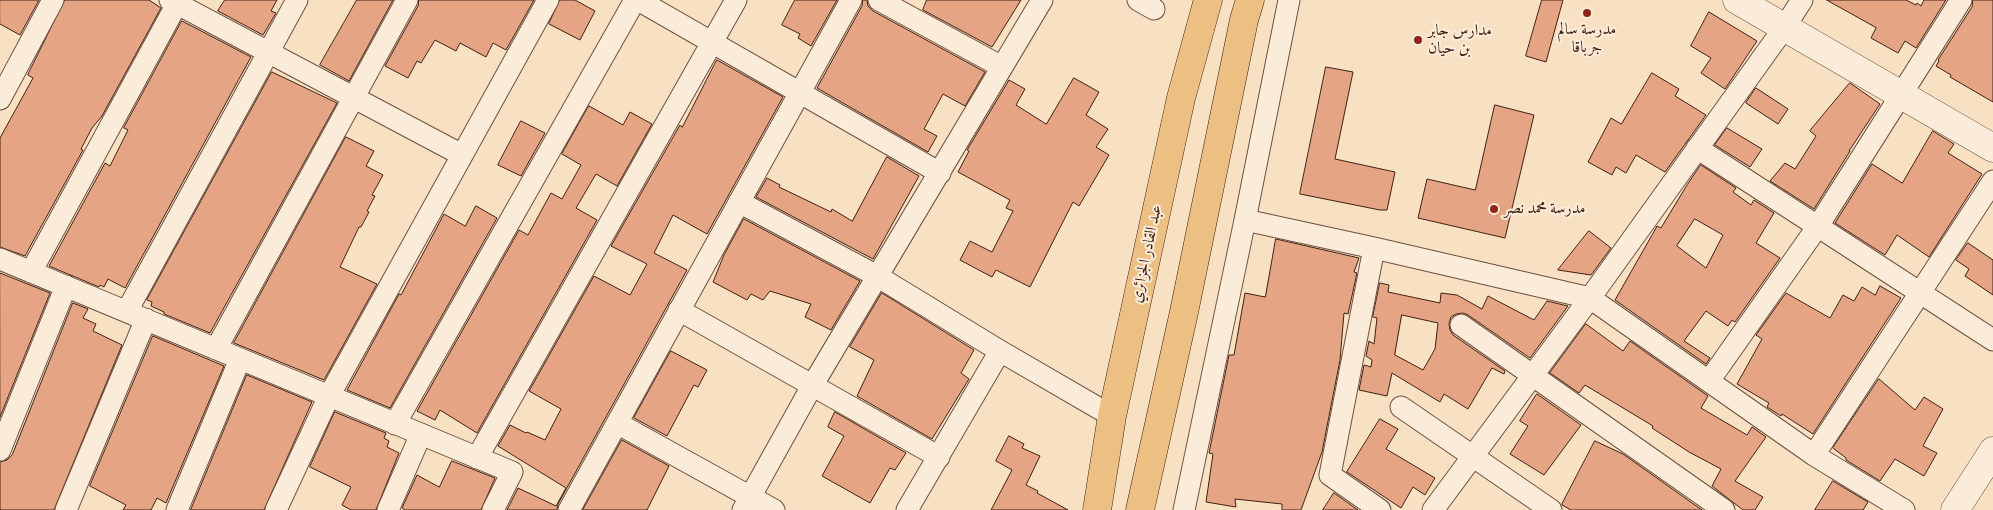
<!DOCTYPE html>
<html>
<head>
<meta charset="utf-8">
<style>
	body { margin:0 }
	canvas { display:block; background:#f8e1c3 }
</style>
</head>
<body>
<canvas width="1993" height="510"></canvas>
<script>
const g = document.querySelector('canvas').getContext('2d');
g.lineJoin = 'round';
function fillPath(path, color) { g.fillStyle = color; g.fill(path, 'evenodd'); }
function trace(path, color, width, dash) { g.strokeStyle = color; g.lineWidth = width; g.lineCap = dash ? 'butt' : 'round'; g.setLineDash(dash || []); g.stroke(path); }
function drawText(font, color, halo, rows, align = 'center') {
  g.font = font + ' "IM FELL French Canon",Amiri,serif'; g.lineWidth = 4; g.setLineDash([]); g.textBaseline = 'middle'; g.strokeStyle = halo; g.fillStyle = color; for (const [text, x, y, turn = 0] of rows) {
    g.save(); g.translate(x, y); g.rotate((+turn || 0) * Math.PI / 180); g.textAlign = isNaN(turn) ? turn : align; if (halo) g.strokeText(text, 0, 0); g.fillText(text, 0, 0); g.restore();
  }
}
const building = new Path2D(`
	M0,0H39L20,35L0,24Z
	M65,0H149L161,8L102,116L92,128L81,149L83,150L25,256L0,247V138L33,78L28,75Z
	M225,0H277L271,11L276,13L263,35L218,11Z
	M357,0H393L349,81L320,65Z
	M419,0H534L506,50L493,43L486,57L460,43L456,51L435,40L421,63L417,61L408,78L385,66L418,6Z
	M560,0H575L595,11L580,40L549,24Z
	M795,0H837L811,46L798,38L800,34L782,25Z
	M863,0H867L868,6L873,11L985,72L965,106L943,94L924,129L937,136L928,152L817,88L862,6Z
	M927,0H1021L992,47L923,10Z
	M1542,0H1563L1546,62L1526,56Z
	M1827,0H1906L1916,5L1917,3L1921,6L1924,0H1946L1916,48L1905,41L1898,53L1871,38L1876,28Z
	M1973,0H1993V102L1950,77L1951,75L1936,66L1939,61L1938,60L1972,7Z
	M1709,12L1757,41L1725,89L1701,73L1711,58L1691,46Z
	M182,21L251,57L125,288L108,279L104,287L100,285L99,287L49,266L105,163L110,166L128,130L124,128Z
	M717,60L783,97L707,234L673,215L654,253L687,270L558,504L557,510H507L518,488L556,506L566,488L498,446L510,425L526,433L527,432L545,440L561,409L529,391L594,276L630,295L647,264L611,246L680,125L682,127Z
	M1326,67L1353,72L1335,159L1395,172L1387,210H1380L1300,194Z
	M272,72L337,103L210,333L164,314V312L151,306L152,302L147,300Z
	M1652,73L1679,89L1675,96L1706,115L1665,172L1636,155L1626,173L1616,167L1612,175L1588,162L1611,118L1621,124Z
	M1074,78L1099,92L1086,115L1108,129L1096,147L1109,155L1079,206L1073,202L1030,287L996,270L992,277L960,260L970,241L992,252L1013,211L1006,208L1010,200L958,172L969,151L967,150L1009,80L1025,89L1016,105L1046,124Z
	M1850,83L1880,104L1849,151H1850L1814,209L1770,181L1785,163L1795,169L1816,136L1810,131Z
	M1756,88L1788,109L1778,124L1746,103Z
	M1495,105L1534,115L1505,238L1418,218L1427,179L1475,190Z
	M589,106L623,125L630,112L652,124L617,186L596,174L576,208L597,220L477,433L440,410L435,420L417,411L519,230L528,235L551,193L562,199L581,165L562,154Z
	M521,121L545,133L521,176L498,165Z
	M1727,128L1762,149L1750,167L1715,145Z
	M1933,131L1954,144L1948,153L1982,174L1929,257L1897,235L1885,255L1835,223L1872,164L1902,183Z
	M346,137L374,151L366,166L383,175L372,195L375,196L367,211L369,212L361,227H359L340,267L377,284L324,380L234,343Z
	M887,157L919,176L873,259L756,197L767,178L780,185L779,187L831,212L832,209L852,221Z
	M1701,165L1736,188L1733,192L1751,205L1754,200L1774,213L1756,243L1780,258L1735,322L1732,320L1728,326L1706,311L1684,341L1710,358L1706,364L1615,300L1656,228L1657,226L1661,228L1687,185ZM1695,219L1723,235L1706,268L1677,246Z
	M476,206L497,218L390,408L347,390L399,294L401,295L444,214L465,226Z
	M744,219L860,281L831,330L805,317L811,304L770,291L763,300L751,294L747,300L713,282L724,255Z
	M1589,231L1611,248L1591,275L1558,270Z
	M1276,239L1359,258L1354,272L1357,273L1348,314L1344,313L1340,360L1322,452L1301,510H1282V504L1235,499L1236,507L1206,502L1213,454L1209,453L1229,355H1234L1245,293L1265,297Z
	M1968,243L1993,260V295L1965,276L1969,269L1956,260Z
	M0,273L50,293L0,417Z
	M1380,283L1389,285L1388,292L1440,303L1441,293L1457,295L1482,309L1488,296L1534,320L1547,301L1568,306L1530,358L1468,315L1463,313L1456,314L1451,317L1449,324L1450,330L1453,335L1505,371L1504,374L1492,368L1468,409L1444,394L1440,402L1392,373L1387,396L1359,390L1364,365L1371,367L1372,360L1366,356L1369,341L1374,344L1377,318L1373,317ZM1402,315L1438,323L1435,349L1423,370L1395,355Z
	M1880,286L1901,298L1813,434L1782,414L1781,416L1767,407L1769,403L1737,384L1762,339L1756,335L1786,293L1830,318L1843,295L1854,301L1862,287L1875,295Z
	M882,293L974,350L961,373L969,379L932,439L857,396L874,360L850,347Z
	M73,303L88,309L83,318L96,324L93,331L122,345L54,510H0V462L7,460L12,455Z
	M1586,324L1623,351L1630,341L1708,396L1701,408L1747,435L1752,427L1766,437L1735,481L1763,497L1755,510H1743L1712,486L1721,469L1689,452L1652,428L1653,426L1585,385L1579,393L1550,373Z
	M153,336L224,366L166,503L157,498L151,510H123L126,505L90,486Z
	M671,351L707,370L698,387L694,385L667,436L634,418Z
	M247,375L312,402L264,510H191Z
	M1879,379L1915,410L1924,397L1943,409L1923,446L1937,453L1924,476L1895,459L1880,481L1846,460V458L1833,448Z
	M1537,394L1581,425L1544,475L1510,454L1528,426L1520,421Z
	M335,412L386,433L384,438L389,441L387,447L399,453L376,510H351L342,505L351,487L310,467Z
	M835,412L906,453L895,470L890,468L870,503L822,476L844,436L828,427Z
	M1380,419L1398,429L1386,449L1435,478L1425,495L1413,487L1401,508L1347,472Z
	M1009,436L1024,444L1022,448L1040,456L1026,485L1038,491L1037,493L1068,510H991L1012,470L996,461Z
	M622,440L669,466L647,510H583Z
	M1595,441L1623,454L1702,510H1571L1562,505V504Z
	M452,461L495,478L481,510H405L402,508L417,475L439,487Z
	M1833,481L1868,502L1863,510H1815Z
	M1334,493L1358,510H1323Z`);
fillPath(building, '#e5a483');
trace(building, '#412014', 1);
const minor = new Path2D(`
	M170,0L462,155
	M638,0L940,173
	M879,0L1002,67
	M1138,0L1154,9
	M1289,0L1245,220L1374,248L1590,298L1814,455L1904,510
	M0,99L53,0
	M1697,148L1993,340
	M739,202L877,276L1000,351L1112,416
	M1374,248L1330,475L1380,510
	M0,259L512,472L493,510
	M31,272L179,0
	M679,310L939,457
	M127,311L297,0
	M1461,325L1724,510
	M216,349L407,0
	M1709,381L1818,226L1961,0
	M1401,407L1551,510
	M617,423L774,510
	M395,424L635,0
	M0,450L66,286
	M1814,455L1993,181
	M477,458L736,0
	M66,510L146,319
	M177,510L240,359
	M276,510L329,396L548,0
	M388,510L421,434
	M569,510L851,0
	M743,510L812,386L1042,0
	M907,510L1000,351
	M1184,510L1245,220
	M1433,510L1590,298L1784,28L1802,0`);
const tertiary = new Path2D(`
	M1737,0L1993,148
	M1955,510L1993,451`);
const trunk = new Path2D(`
	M1097,510L1112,416L1181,98L1208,0
	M1140,510L1184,312L1244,20L1250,0`);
trace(minor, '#6f5040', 23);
trace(tertiary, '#6f5040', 29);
trace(trunk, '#412014', 29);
trace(minor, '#faecd8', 21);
trace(tertiary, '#faecd8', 28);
trace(trunk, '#ecc082', 28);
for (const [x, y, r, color] of [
	[1587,13,5,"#8f2418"],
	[1418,40,5,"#8f2418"],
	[1494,209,5,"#8f2418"]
]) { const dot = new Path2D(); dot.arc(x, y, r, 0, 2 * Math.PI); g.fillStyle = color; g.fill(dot); trace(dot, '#faecd8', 2); }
drawText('16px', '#412014', '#faecd8', [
	["مدرسة سالم",1587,30,"center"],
	["جرباقا",1587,48,"center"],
	["مدارس جابر",1428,31],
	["بن حيان",1428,49],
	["مدرسة محمد نصر",1504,209]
], 'left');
drawText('16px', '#412014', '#faecd8', [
	["عبد القادر الجزائري",1147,254,-78]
]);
</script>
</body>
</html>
